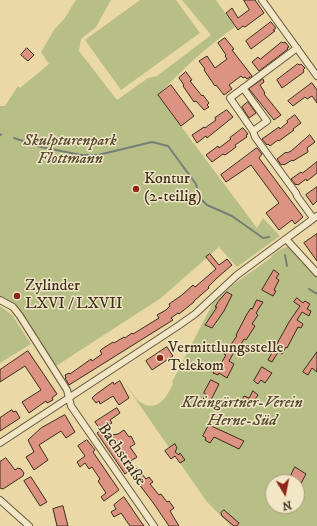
<!DOCTYPE html>
<html>
<head>
<meta charset="utf-8">
<style>
	body { margin:0 }
	#map { position:relative; width:317px; height:526px; overflow:hidden; background:#ead9a6; font-family:"IM FELL DW Pica",serif }
	canvas { display:block }
	.north { position:absolute; left:265px; top:474px; width:40px; height:40px; box-sizing:border-box; background:#f1e6c5; border:1px solid #a99c82; border-radius:50%; rotate:170deg; font-size:11px; font-weight:700; line-height:16px; text-align:center; color:#3c2c1d }
	.north::after { content:''; display:block; margin:auto; width:14px; height:18px; background:#8f2418; clip-path:polygon(50% 0,100% 100%,50% 72%,0 100%) }
</style>
</head>
<body>
<div id="map">
<canvas width="317" height="526"></canvas>
<div class="north">N</div>
</div>
<script>
const g = document.querySelector('canvas').getContext('2d');
g.lineJoin = 'round';
function fillPath(path, color) { g.fillStyle = color; g.fill(path, 'evenodd'); }
function trace(path, color, width, dash) { g.strokeStyle = color; g.lineWidth = width; g.lineCap = dash ? 'butt' : 'round'; g.setLineDash(dash || []); g.stroke(path); }
function drawText(font, color, halo, rows, align = 'center') {
  g.font = font + ' "IM FELL DW Pica",serif'; g.lineWidth = 3; g.setLineDash([]); g.textBaseline = 'middle'; g.strokeStyle = halo; g.fillStyle = color; for (const [text, x, y, turn = 0] of rows) {
    g.save(); g.translate(x, y); g.rotate((+turn || 0) * Math.PI / 180); g.textAlign = isNaN(turn) ? turn : align; if (halo) g.strokeText(text, 0, 0); g.fillText(text, 0, 0); g.restore();
  }
}
fillPath(new Path2D(`
	M76,0H111L96,27L81,39L79,51L117,100L148,78L157,76L211,35L182,0H216L235,27C207,46 182,70 158,95L165,105L257,228L263,218L280,236L237,267L219,247L161,298L56,366L19,310L10,302L0,297V106H5L18,86L20,88L49,64L41,52L54,30L64,19Z
	M140,0H176L200,33L121,90L85,40Z
	M289,246L317,276V526H231L207,502L118,374L137,400C156,414 165,400 173,384L172,382L213,303L234,284L272,257L271,256L281,249ZM273,482H297V506H273Z
	M0,306L12,315L31,344L0,363Z`), '#b8bf86');
trace(new Path2D(`
	M0,134L1,135
	M14,138L41,147L81,155H98L152,142L168,146L196,184L199,197L207,205L232,216L263,238L269,237
	M285,255L287,266
	M309,289L317,294`), '#767f76', 2);
const building = new Path2D(`
	M244,0H255L264,13L245,27L243,26L238,30L226,13L232,8L238,18L249,10Z
	M271,22L276,28L273,30L275,31L251,49L246,41Z
	M225,38L234,49L232,50L252,76L247,79L245,77L243,78L241,76L229,85L232,89L224,95L216,85L215,86L204,70L205,69L199,61L207,56L215,68L227,59L225,56L226,55L218,43Z
	M282,42L283,43L285,42L289,47L287,48L288,49L259,71L252,62L258,57L260,59Z
	M27,48L34,55L28,61L21,55Z
	M298,64L299,65L301,64L305,68L303,70L304,72L282,88L277,80Z
	M186,72L192,80L190,81L202,96L203,95L209,103L207,105L209,107L204,110L196,101L194,102L183,86L184,85L179,78Z
	M263,79L264,82L260,85L265,93L264,94L281,115L274,120L249,89Z
	M312,83L317,90V103L312,96L307,99L305,97L293,106L288,101Z
	M171,85L194,116L181,126L158,95Z
	M248,102L256,113L249,118L242,107Z
	M227,110L233,117L207,138L206,136L197,143L192,135L204,127L205,128L209,125L216,120L215,118Z
	M295,115L301,123L293,129L294,130L279,141L278,140L270,146L268,144L267,145L262,139L279,127L280,129L288,122L287,121Z
	M243,128L248,134L246,135L247,137L235,145L236,147L228,153L225,155L223,154L212,162L206,155L218,146L219,148L231,139L230,138Z
	M310,135L315,142L307,148L308,152L293,161L292,160L284,165L283,164L281,165L277,159L286,152L287,153L291,151Z
	M257,148L262,154L259,158L303,217L295,224L292,220L279,230L266,213L279,203L251,165L226,182L221,175Z
	M317,162V173L307,181L306,179L298,185L297,184L296,185L291,179L301,172L302,173Z
	M317,187V201L313,205L306,195Z
	M317,234V261L304,243Z
	M210,254L219,265L227,259L232,265L217,278L208,287L209,288L194,301V302L179,314L178,313L171,318L173,320L69,385L65,378H66L65,375L69,373L70,374L91,359L92,361L102,354L100,351L102,349L113,342L114,343L124,337L125,338L132,333L133,334L159,318L157,315L166,310L170,306L169,304L182,295L193,285L195,287L216,269L206,257Z
	M274,270L279,274L276,278L279,280L274,290L276,291L273,296L262,290Z
	M227,292L232,295L224,311L212,328L205,325L217,307H215L218,302Z
	M297,298L303,303L305,301L310,304L307,309L311,311L309,316L302,312L297,320L303,324L301,328L298,327L287,348L286,347L282,354L278,352L272,362L268,360L289,322L300,306L294,302Z
	M257,300L263,302L256,313L258,315L252,324L255,326L246,340L244,339L236,353L234,352L229,361L234,364L227,378L219,373L218,375L213,373L215,369L217,370L226,355L224,354L237,336L236,335L247,314L251,308L252,309Z
	M167,347L173,356L152,370L146,361Z
	M28,351L57,394L52,398L53,400L47,403L46,401L29,413L22,402L41,390L25,366L0,382V370Z
	M317,352V372L312,368L308,375L303,372Z
	M262,367L272,373L265,383L261,380L258,384L254,381Z
	M211,380L219,384L211,400L209,399L206,403L202,401L206,394L204,393Z
	M120,381L129,398L119,405L113,396L100,404L99,401L96,403L92,398L95,395L113,382L114,384Z
	M253,391L258,395L253,402L249,399L245,406L240,403L244,396L249,398Z
	M117,408L120,413L110,420L112,423L106,427L111,435L118,434L124,430L129,437L131,436L135,444L130,447L137,457L129,462L134,470L137,468L146,479L149,477L153,482L150,484L159,495L161,494L167,502L169,501L174,508L170,511L179,526H169L154,504L129,471L125,474L97,433L101,430L95,422Z
	M12,410L13,412L16,411L20,418L0,431V418Z
	M65,415L75,432L66,438L61,431L39,445L48,460L34,470L26,457L34,452L28,440L41,428Z
	M209,425L244,441L239,449L214,437L210,443L205,440L206,438L203,436Z
	M87,440L95,450L93,452L119,490L104,501L101,497L106,493L98,481L100,479L92,467L89,469L85,463L80,467L77,462L85,456L78,446Z
	M175,444L177,448L175,452L179,455L180,453L185,460L180,463L175,456L171,459L165,451Z
	M6,458L15,470L18,468L21,469L24,473L23,476L3,489L0,488V462Z
	M295,467L306,474L297,491V482H288Z
	M31,477L47,502L40,506L24,481Z
	M124,497L141,522L144,526H130L121,513L114,517L111,512L116,509L114,505Z
	M63,506L68,526H57L53,509Z
	M224,510L239,523L237,526H234L222,516L221,513Z`);
fillPath(building, '#dc9381');
trace(building, '#3c2c1d', 1);
const minor = new Path2D(`
	M262,0L317,76
	M297,48L230,98L253,131L255,137L296,193L297,196L313,218
	M243,88L267,121L253,131
	M286,239L317,273
	M0,300L13,307L20,316L67,390L71,406L154,526
	M0,443L178,326L195,314L237,275L317,216
	M0,500L29,526`);
trace(minor, '#68573f', 8);
trace(minor, '#f1e6c5', 6);
for (const [x, y, r, color] of [
	[136,189,4,"#8f2418"],
	[17,296,4,"#8f2418"],
	[160,358,4,"#8f2418"]
]) { const dot = new Path2D(); dot.arc(x, y, r, 0, 2 * Math.PI); g.fillStyle = color; g.fill(dot); trace(dot, '#f1e6c5', 1.5); }
drawText('italic 16px', '#554932', '#f1e6c5', [
	["Skulpturenpark",70,142],
	["Flottmann",70,160],
	["Kleingärtner-Verein",242,404],
	["Herne-Süd",242,422]
]);
drawText('16px', '#3c2c1d', '#f1e6c5', [
	["Kontur",144,180],
	["(2-teilig)",144,198],
	["Zylinder",25,287],
	["LXVI / LXVII",25,305],
	["Vermittlungsstelle",168,349],
	["Telekom",168,367]
], 'left');
drawText('16px', '#3c2c1d', '#f1e6c5', [
	["Bachstraße",121,455,55]
]);
</script>
</body>
</html>
